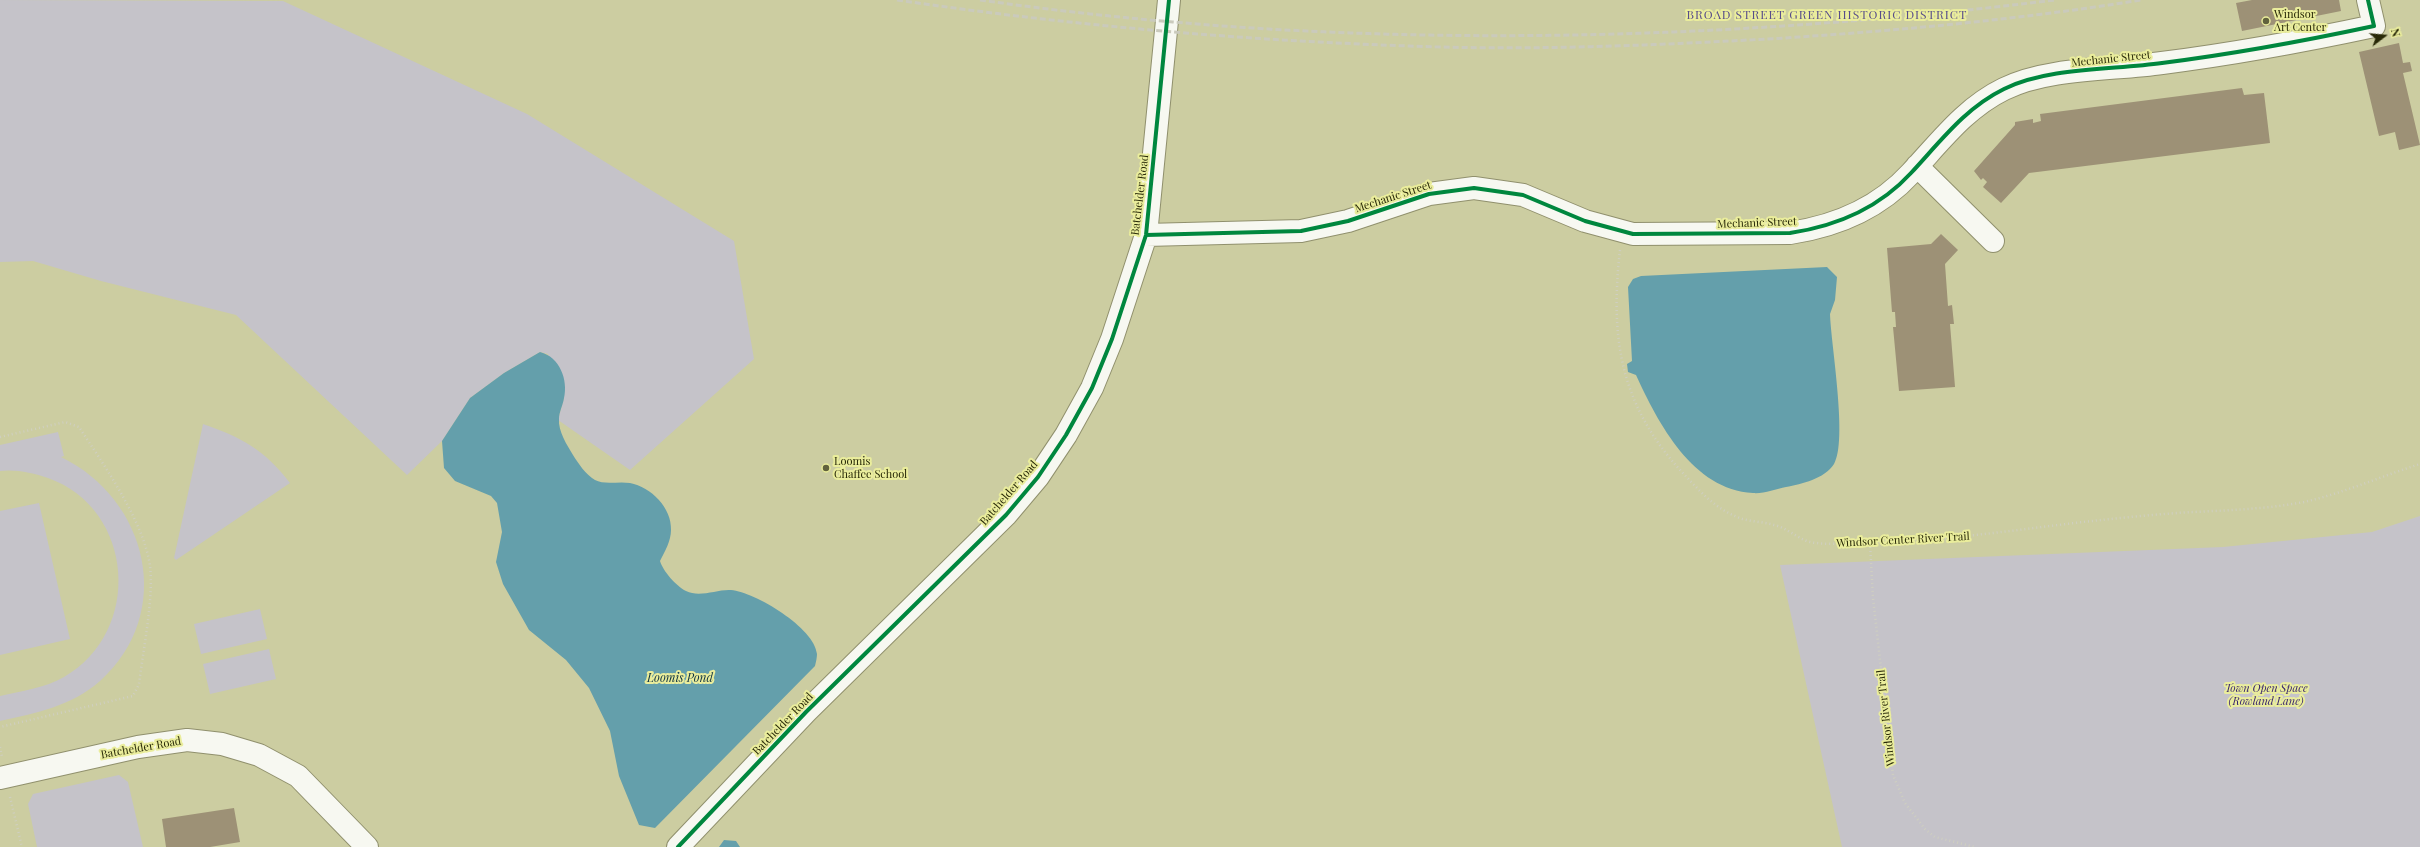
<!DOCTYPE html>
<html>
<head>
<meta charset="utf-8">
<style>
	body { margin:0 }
	#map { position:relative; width:2420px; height:847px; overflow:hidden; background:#cccda1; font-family:"Playfair Display",serif }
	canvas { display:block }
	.north { position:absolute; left:2364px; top:16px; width:40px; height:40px; -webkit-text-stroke:3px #eaed9c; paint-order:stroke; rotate:74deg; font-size:11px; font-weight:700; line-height:16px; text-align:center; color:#282907 }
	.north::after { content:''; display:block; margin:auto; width:14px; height:18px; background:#282907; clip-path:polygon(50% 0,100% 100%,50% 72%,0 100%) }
</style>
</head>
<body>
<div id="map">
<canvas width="2420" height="847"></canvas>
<div class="north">N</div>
</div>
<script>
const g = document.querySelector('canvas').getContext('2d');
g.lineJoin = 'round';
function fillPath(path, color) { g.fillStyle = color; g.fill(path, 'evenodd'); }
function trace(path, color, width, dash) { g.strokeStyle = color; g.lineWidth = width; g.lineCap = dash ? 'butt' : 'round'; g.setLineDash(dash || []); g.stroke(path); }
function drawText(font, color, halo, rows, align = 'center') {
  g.font = font + ' "Playfair Display",serif'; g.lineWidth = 4; g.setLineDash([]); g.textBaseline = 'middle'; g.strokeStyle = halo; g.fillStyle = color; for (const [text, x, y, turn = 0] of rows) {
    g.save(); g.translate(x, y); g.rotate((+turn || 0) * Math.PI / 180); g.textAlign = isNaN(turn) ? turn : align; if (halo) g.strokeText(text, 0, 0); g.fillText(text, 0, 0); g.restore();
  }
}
fillPath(new Path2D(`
	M0,0L283,1L527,114L734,241L754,359L630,470L558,420L564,398L548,354L540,352L504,373L470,398L442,441L407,475L236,315L101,281L33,261L0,262Z
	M203,424C241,437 265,450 290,483L176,560L174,558Z
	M58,432L64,456L61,457C148,499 176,613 100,681C72,706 36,713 0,721V696C21,691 45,688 64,677C143,632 135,509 48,478C33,473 16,469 0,471V445Z
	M39,503L70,639L0,655V511Z
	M2420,516V847H1842L1780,565L2223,547L2372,532Z
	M260,609L267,639L201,654L194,624Z
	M269,649L276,679L210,694L203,664Z
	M119,775L128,782L143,847H37L28,804L33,794Z`), '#c5c3c9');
fillPath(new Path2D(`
	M1827,267L1837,277L1835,300L1830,314C1831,345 1848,441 1834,464C1824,479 1802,484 1786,487C1776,489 1763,494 1753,493C1693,490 1658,423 1636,375L1628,372L1627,364L1632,361L1628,287L1633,279L1641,276Z
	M540,352C560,357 568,380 564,398C563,405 559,412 559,419C558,431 567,445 573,455C578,463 586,475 595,480C604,485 619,481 630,483C651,487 672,508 671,530C671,541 665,551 660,561C663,571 676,586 686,591C700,598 717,589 731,590C755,592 815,628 817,654C817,657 816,662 815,666L655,828L639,825L619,776L610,731L589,688L566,660L529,630L503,584L496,562L502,532L497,503L491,496L455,481L444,468L442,441L470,398L504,373Z
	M724,840L736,841L740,847H719Z`), '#649fab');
fillPath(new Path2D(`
	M2252,0H2339L2341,11L2242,31L2236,3Z
	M2399,43L2403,63L2410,62L2412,71L2403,73L2420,145L2399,150L2395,132L2379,136L2359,52Z
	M2242,88L2244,95L2264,93L2270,143L2029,173L2001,203L1983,187L1987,182L1983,178L1981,180L1974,171L2015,125V122L2033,119V123L2041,121L2040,114Z
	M1941,234L1958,250L1945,264L1948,306L1952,305L1954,324H1950L1955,387L1899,391L1893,327H1896L1895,312H1892L1887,248L1931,244Z
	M234,808L240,842L210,847H166L162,819Z`), '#9d9176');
const minor = new Path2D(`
	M1917,166L1993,241
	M1146,235L1301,231L1348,221L1429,194L1474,188L1523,195L1585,221L1633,234L1790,233C1837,226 1879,208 1911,173C1940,142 1965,108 2004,89C2048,67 2113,70 2162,63C2233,54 2304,41 2374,26L2368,0
	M0,778L138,747L187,740L222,744L259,755L298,776L367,847
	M678,847L806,712L1006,515L1038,477L1066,435L1092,388L1112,339L1146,235L1169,0`);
trace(minor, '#90906d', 24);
trace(new Path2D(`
	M1620,250C1610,338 1620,404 1681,471C1697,488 1713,507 1735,516C1747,522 1761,521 1774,525C1789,528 1800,542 1816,543C1837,545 1860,543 1881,542C1949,540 2015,530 2083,522C2119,518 2157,514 2194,512C2231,510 2267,509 2304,502C2344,493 2382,476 2420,464
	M0,437L65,422L79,427C104,465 144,522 150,566C154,597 143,651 139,684L133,696L0,727
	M1870,543L1873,598L1893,775L1905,803L1925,829L1935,837L1975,847
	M0,747L2,757
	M10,797L22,847`), '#cfcfc0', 2.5, [1, 3]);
trace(minor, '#f7f8f1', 22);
trace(new Path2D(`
	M897,0C1067,25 1237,40 1409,46C1534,51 1660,45 1785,38C1904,30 2023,19 2141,0
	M980,0C1336,51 1699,44 2055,0`), '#cacabc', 3, [6, 3]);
trace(new Path2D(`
	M1146,235L1301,231L1348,221L1429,194L1474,188L1523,195L1585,221L1633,234L1790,233C1837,226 1879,208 1911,173C1940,142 1965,108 2004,89C2048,67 2113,70 2162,63C2233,54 2304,41 2374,26L2368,0
	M678,847L806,712L1006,515L1038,477L1066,435L1092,388L1112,339L1146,235L1169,0`), '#00873e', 4);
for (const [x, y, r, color] of [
	[2266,21,4,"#61623d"],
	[826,468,4,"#61623d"]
]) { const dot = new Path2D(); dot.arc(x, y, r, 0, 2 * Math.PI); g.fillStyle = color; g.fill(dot); trace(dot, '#eaed9c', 1.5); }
drawText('11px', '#282907', '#eaed9c', [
	["Windsor",2274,15],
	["Art Center",2274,28],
	["Loomis",834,462],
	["Chaffee School",834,475]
], 'left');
drawText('11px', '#282907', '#eaed9c', [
	["Mechanic Street",2111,59,-6],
	["Batchelder Road",1140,195,-83],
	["Mechanic Street",1393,197,-18],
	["Mechanic Street",1757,223,-2],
	["Batchelder Road",1009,493,-49],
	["Windsor Center River Trail",1903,540,-3],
	["Windsor River Trail",1886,718,-96],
	["Batchelder Road",783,724,-46],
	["Batchelder Road",141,748,-10]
]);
drawText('italic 11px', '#341f6c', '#eaed9c', [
	["Town Open Space",2266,689],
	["(Rowland Lane)",2266,702]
]);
g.letterSpacing = '1px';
drawText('12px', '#574c8a', '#eaed9c', [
	["BROAD STREET GREEN HISTORIC DISTRICT",1827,15]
]);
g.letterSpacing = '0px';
drawText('italic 12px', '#0e3343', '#eaed9c', [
	["Loomis Pond",680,678]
]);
</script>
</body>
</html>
